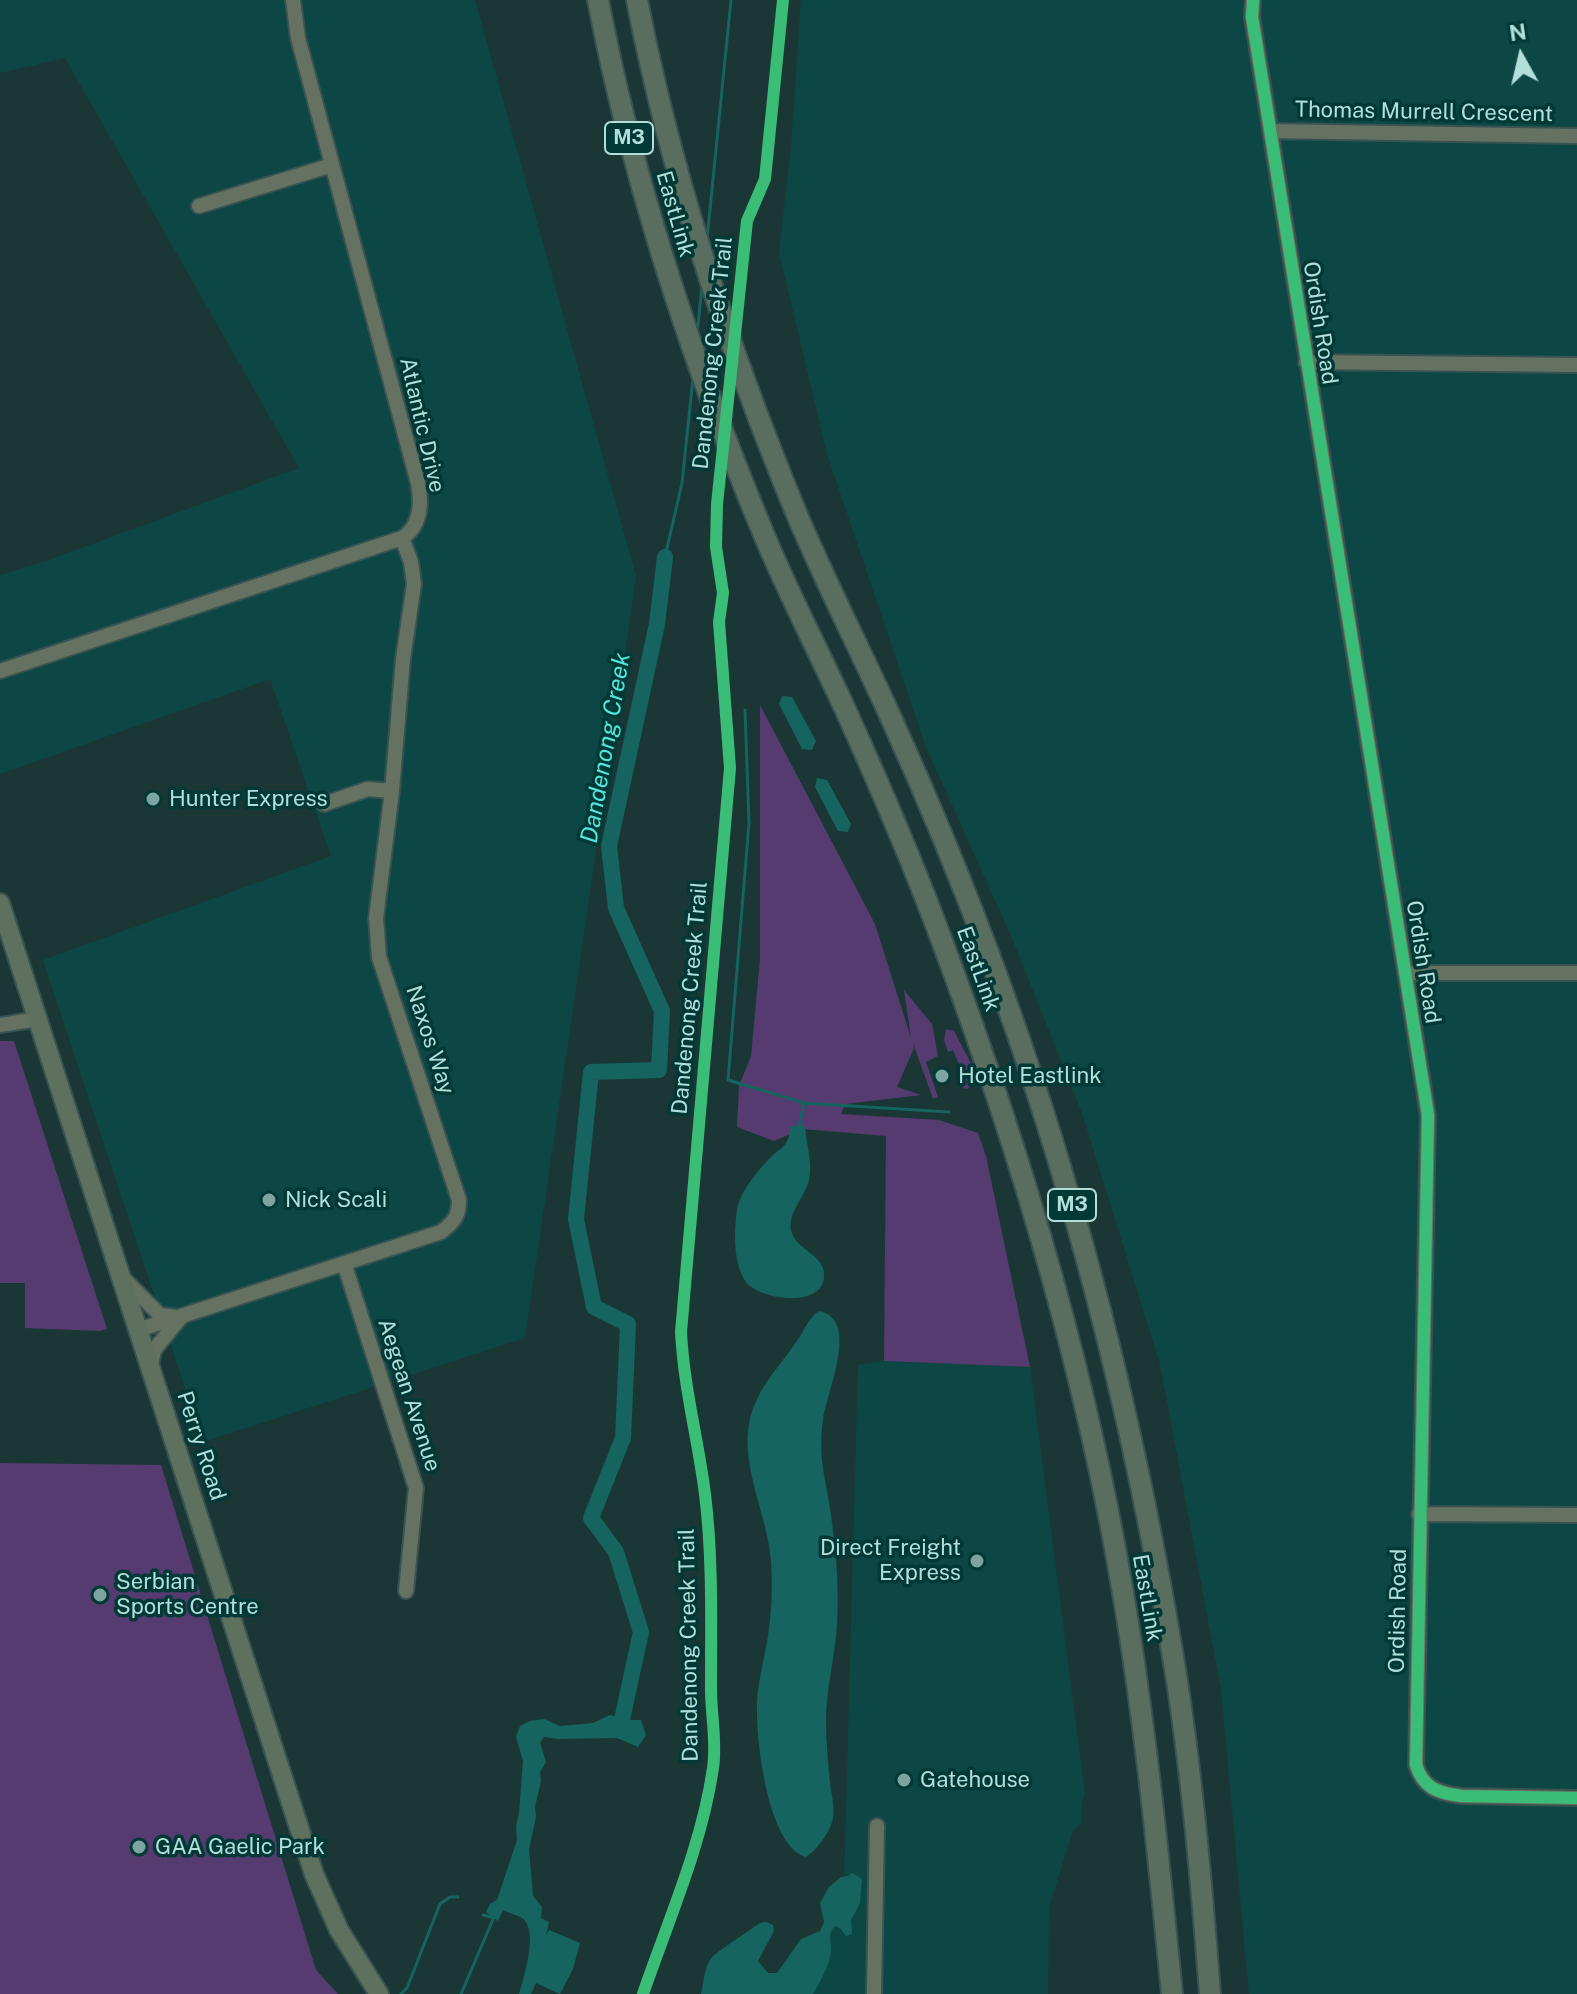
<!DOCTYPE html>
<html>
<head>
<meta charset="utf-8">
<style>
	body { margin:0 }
	#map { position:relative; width:1577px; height:1994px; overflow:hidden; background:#1a3736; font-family:"Public Sans",sans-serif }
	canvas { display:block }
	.north { position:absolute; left:1481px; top:16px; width:80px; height:80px; -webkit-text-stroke:6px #003936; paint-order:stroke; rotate:352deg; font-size:22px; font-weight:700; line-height:32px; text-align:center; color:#b3deda }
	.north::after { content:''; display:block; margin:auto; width:28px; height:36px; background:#b3deda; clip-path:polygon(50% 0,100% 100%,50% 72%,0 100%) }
</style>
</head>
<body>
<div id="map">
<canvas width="1577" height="1994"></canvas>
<div class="north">N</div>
</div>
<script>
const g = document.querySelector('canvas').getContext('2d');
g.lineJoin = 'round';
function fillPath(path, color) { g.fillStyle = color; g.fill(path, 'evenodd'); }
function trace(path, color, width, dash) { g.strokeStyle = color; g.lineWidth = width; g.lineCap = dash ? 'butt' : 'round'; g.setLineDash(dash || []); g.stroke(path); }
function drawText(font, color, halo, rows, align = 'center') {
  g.font = font + ' "Public Sans",sans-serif'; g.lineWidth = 7; g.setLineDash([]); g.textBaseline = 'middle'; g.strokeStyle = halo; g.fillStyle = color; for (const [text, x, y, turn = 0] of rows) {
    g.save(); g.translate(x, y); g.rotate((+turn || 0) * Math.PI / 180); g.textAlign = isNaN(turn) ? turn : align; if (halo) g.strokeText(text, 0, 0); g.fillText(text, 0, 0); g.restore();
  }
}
fillPath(new Path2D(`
	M0,0H475L636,576L525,1338L203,1442L43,960L331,856L270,679L0,774V575L46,561L299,468L65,58L0,73Z
	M801,0H1577V1994H1249L1221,1689L1160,1364L1082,1113L1012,938L926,747L827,454L779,252L791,147Z
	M884,1361L1030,1367L1085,1795L1082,1803L1081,1823L1073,1830L1049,1908L1048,1994H808L844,1886L858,1365Z`), '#0d4745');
fillPath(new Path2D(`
	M760,705L875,924L911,1038L904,990L932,1024L938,1056L926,1062L938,1097L933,1099L913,1043L914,1048L897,1087L921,1095L845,1104L841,1114L939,1120L978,1133L986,1156L1030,1367L884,1361L886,1136L802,1129L774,1141L737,1127L739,1086L751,1056L760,959Z
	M946,1029L954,1031L975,1071V1077L979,1079V1084L973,1081L968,1089L962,1088L967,1083L953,1050L948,1052L944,1040Z
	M0,1041H14L107,1329L100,1331L25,1328V1283H0Z
	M0,1463L161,1465L316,1970L338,1994H0Z`), '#563b70');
fillPath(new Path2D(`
	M782,696L792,697L816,741L812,750L802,749L779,704Z
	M817,778L827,780L851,824L848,832L838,831L815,787Z
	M791,1126H805C806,1145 813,1161 809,1180C805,1197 788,1212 791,1230C795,1251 827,1254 824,1278C821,1308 760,1300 746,1282C733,1264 734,1231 737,1210C740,1191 759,1169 773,1155C777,1151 783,1148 786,1143C789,1139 790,1131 791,1126Z
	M819,1311C861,1319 826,1394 823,1420C820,1440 821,1460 825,1480C834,1527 840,1577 837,1625C835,1657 826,1689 826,1721C826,1742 828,1762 830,1782C831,1794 835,1805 833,1818C831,1831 817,1850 806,1857C769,1847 757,1747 757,1713C756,1692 761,1673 765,1653C771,1623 773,1593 771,1562C768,1516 741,1469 749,1424C755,1391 776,1371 794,1345C803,1334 807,1319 819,1311Z
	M610,1715L632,1720H641L646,1735L638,1747L617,1738L557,1739L544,1737L540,1743L546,1762L540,1772L541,1781L535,1807L536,1817L529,1849L533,1896L542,1907L541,1918L549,1922L546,1935L549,1930L580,1943L573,1969L560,1994L536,1983L531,1994H519C524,1977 539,1929 522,1918C518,1915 508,1913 503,1910L498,1921L486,1912L490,1904L497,1900L517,1840L516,1826L519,1813L523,1761L516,1737L520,1726L530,1721L544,1719L560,1726L593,1723Z
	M852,1873L862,1879L860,1903L851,1920L852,1934L846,1936L840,1928L835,1926C826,1936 832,1939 831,1951C830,1965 820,1982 813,1994H701C704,1982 704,1967 712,1957C714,1954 757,1925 760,1923C767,1921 766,1922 773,1925L774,1931L758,1961L768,1973H777L801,1939L820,1931L824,1922L820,1903L829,1887L841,1877L848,1876Z`), '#15645f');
trace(new Path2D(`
	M707,239L731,0
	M697,335L702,286
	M665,557L682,483L693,378
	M745,710L749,823L728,1080L804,1103L949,1112
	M799,1126L804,1103
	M483,1915L494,1918
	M401,1994L407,1988L440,1904L450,1897H458
	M461,1994L494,1917`), '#15645f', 3);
trace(new Path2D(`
	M609,1725L621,1724L641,1632L616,1552L591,1518L623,1438L628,1324L594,1307L576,1219L591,1072L659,1070L662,1011L616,908L609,846L657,624L665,557`), '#15645f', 16);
const minor = new Path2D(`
	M1253,0L1252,17L1428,1115L1416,1765C1423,1788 1438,1793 1461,1796L1577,1798
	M1270,131L1577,136
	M199,206L332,165
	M1306,362L1577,365
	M0,671L402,538C421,526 422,504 418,483L298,38L293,0
	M324,804L368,789L392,791
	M1405,973H1577
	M0,1025L38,1019
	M344,1263L416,1488L406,1591
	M122,1277L160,1315L177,1317
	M138,1330L441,1232C454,1222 459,1216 459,1200L379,957L376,918L392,791L403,659L414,584L411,562L402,538
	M151,1366L154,1350L181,1317
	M1419,1514L1577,1515
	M874,1994L877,1826`);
const major = new Path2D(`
	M0,903L314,1874L339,1930L379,1994`);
const highway = new Path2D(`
	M598,0C633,182 691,359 762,530C787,591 818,650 846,711C879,784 911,858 939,933C1020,1148 1086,1371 1124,1599C1146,1730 1159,1862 1172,1994
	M637,0C671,175 727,345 795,510C826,584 863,655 896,729C929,802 960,877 988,952C1076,1187 1137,1433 1177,1681C1193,1785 1202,1890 1210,1994`);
trace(minor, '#385351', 18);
trace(major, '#385351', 22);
trace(highway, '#385351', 24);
trace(minor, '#667261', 14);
trace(major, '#5e715f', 18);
trace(highway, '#5a6e60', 20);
trace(new Path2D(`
	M1253,0L1252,17L1428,1115L1416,1765C1423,1788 1438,1793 1461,1796L1577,1798
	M643,1994C668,1921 702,1845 713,1768C717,1742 711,1715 711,1689C711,1624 713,1559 705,1494C698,1439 684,1389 681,1332L730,768L719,622L723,593L716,547L717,504L747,221L765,179L783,0`), '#3abd76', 12);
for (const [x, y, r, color] of [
	[153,799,8,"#7da4a1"],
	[942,1076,8,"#7da4a1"],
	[269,1200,8,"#7da4a1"],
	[977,1561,8,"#7da4a1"],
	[100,1595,8,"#7da4a1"],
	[904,1780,8,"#7da4a1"],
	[139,1847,8,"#7da4a1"]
]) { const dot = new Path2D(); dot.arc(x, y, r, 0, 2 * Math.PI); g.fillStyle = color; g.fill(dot); trace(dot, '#003936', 3); }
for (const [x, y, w] of [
	[629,138,48],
	[1072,1205,48]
]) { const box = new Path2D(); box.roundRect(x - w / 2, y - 16, w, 32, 6); g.fillStyle = '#003936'; g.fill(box); trace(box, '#b3deda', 2); }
drawText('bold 20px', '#b3deda', null, [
	["M3",629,138],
	["M3",1072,1205]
]);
drawText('22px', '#b3deda', '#003936', [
	["Thomas Murrell Crescent",1424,112,1],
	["EastLink",675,214,74],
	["Ordish Road",1320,323,81],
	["Dandenong Creek Trail",713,353,-84],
	["Atlantic Drive",422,425,77],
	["Ordish Road",1423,962,81],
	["EastLink",978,969,70],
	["Dandenong Creek Trail",690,998,-85],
	["Naxos Way",430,1040,72],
	["Aegean Avenue",409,1395,72],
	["Perry Road",201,1446,72],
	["EastLink",1147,1598,80],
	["Ordish Road",1398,1611,-89],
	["Dandenong Creek Trail",689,1645,-91]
]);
drawText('22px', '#b3deda', '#003936', [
	["Hunter Express",169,799],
	["Hotel Eastlink",958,1076],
	["Nick Scali",285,1200],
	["Direct Freight",961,1548,"right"],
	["Express",961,1573,"right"],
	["Serbian",116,1582],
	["Sports Centre",116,1607],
	["Gatehouse",920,1780],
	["GAA Gaelic Park",155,1847]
], 'left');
drawText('italic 24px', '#51e5dc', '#003936', [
	["Dandenong Creek",606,748,-80]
]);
</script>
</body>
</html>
